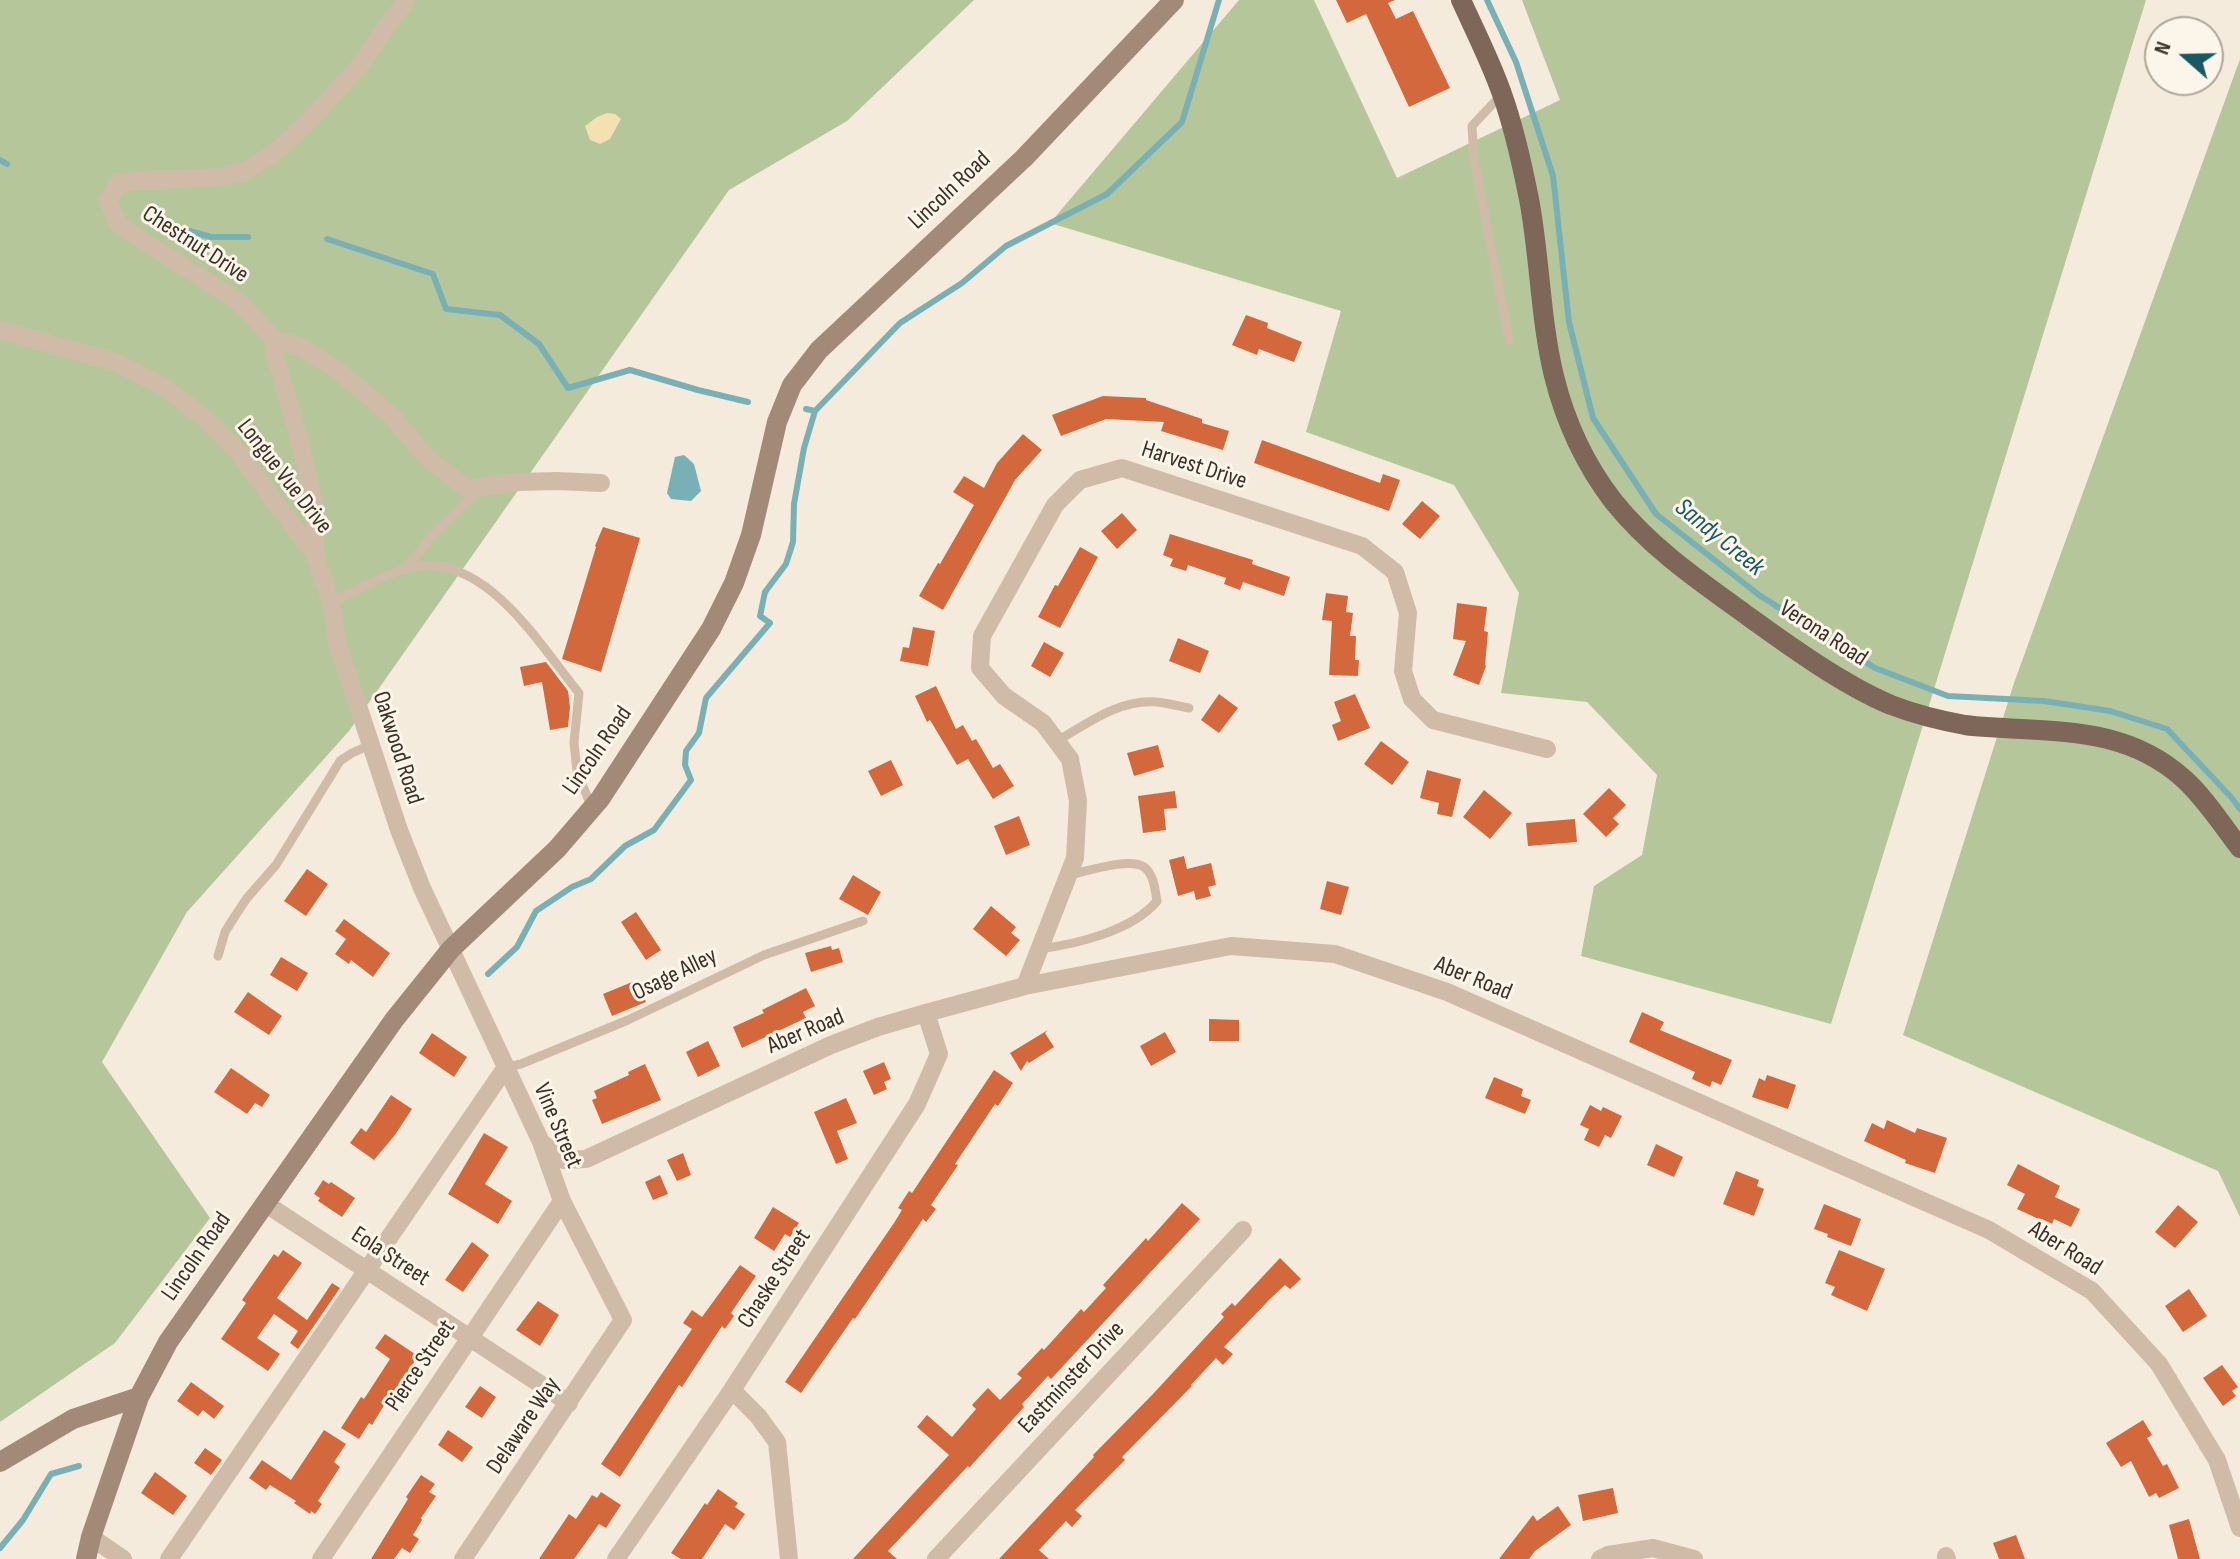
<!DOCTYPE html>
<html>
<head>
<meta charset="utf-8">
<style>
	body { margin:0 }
	#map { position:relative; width:2240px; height:1559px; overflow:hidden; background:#f5ebdd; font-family:"Sofia Sans Condensed",sans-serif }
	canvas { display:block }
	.north { position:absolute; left:2144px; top:16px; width:80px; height:80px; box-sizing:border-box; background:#fcf5ea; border:2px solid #afa69c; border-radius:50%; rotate:290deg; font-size:22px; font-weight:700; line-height:32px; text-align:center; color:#3b2f28 }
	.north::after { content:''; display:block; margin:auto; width:28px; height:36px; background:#185962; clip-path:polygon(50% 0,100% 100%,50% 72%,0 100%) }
</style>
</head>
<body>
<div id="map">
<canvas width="2240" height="1559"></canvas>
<div class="north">N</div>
</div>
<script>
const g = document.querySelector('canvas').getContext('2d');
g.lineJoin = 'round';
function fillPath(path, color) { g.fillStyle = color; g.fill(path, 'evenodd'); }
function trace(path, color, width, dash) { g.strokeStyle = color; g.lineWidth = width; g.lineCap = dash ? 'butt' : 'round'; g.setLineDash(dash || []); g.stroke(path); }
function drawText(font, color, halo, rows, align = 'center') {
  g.font = font + ' "Sofia Sans Condensed",sans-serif'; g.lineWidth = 6; g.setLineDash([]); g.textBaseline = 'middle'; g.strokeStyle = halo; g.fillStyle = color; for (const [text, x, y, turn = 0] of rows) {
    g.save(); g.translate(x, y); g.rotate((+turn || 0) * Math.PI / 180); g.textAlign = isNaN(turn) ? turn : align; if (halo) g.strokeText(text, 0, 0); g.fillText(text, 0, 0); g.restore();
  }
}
fillPath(new Path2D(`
	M0,0H974L847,121L729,190L349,731L187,912L102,1062L210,1218L115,1343L0,1422Z
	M1239,0H1314L1397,178L1560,100L1522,0H2146L1831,1024L1581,956L1594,886L1642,855L1657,775L1587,702L1501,693L1519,593L1454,485L1306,432L1341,311L1050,223Z
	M2240,59V1217L2218,1171L1903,1035L2014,683Z`), '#b6c69b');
fillPath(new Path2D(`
	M607,113L615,114L621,119L610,139L600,144L590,140L585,126L597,117Z`), '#f4e0b0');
fillPath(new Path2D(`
	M684,455L694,464L701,491L691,501L671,499L667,493L675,457Z`), '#78b0b6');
trace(new Path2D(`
	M1487,0L1516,62L1553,176L1569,322L1593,418L1656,514L1759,595L1875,668L1948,696L2044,701L2110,711L2167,729L2231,797L2240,809
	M0,160L7,164
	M179,228L211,237H248
	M327,239L433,274L446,309L500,315L539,344L568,388L630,370L698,390L748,402
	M806,409L815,411L900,323L962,283L1006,246L1107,194L1182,122L1219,0
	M488,974L517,947L536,911L572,887L591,879L625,846L654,830L691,780L685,765L686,751L699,733L706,698L770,623L760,616L765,592L786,564L793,542L794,504L804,448L815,411
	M0,1548L23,1520L51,1474L79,1466`), '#78b0b6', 6);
fillPath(new Path2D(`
	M1336,0H1395L1388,3L1396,19L1413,11L1450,88L1409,107L1366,14L1347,23Z
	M1246,315L1268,323L1267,328L1302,342L1294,362L1259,349L1257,355L1232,345Z
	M1103,396L1146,398V400L1202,419V423L1229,431L1223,450L1161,431L1164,422L1106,419L1061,436L1052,415Z
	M1023,434L1042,450L1015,480L943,610L919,596L938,563L940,564L974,505L953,492L964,476L984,488L997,463Z
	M1262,440L1380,483L1383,474L1400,480L1389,511L1254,463Z
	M1422,501L1440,516L1420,539L1402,524Z
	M1122,513L1137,530L1117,549L1101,531Z
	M603,527L640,538L601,672L562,659L596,547L595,546Z
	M1170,534L1253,560L1252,564L1290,577L1284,596L1243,582L1240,590L1224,584L1226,578L1188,565L1186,571L1170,566L1173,559L1163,555Z
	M1080,547L1098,557L1060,628L1038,617L1055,585L1058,586Z
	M1326,593L1348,596L1346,612L1353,613L1350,636H1356L1355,660H1359L1358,676L1329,675L1332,621L1322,620Z
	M1457,603L1487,607L1484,631L1488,632L1485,665L1486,666L1479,685L1453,675L1466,641L1453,639Z
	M913,627L935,631L928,666L900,661L903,647L909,648Z
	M1178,638L1209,651L1200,673L1169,661Z
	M1044,642L1064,653L1050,677L1031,666Z
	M546,662L568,691L570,707L568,727L550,730L542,682L524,686L520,667Z
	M936,686L956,729L963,725L972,741L976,739L993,768L1000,764L1014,786L993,799L968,759L957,765L930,720L927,722L915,696Z
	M1219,694L1238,708L1219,733L1201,720Z
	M1355,694L1370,728L1338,741L1332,725L1341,721L1334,702Z
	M1381,741L1409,762L1392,785L1364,764Z
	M1158,745L1164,767L1134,776L1127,753Z
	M891,760L903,785L881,796L868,771Z
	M1427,770L1461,779L1452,817L1437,814L1439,803L1420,798Z
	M1609,788L1626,805L1613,818L1619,824L1606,837L1583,814Z
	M1484,790L1512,813L1490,839L1463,817Z
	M1175,791L1177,808L1164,809L1166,830L1143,833L1138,796Z
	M1019,816L1030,845L1006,855L994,826Z
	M1575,819L1577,842L1528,846L1526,823Z
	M1184,856L1187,869L1211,863L1216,885L1208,887L1211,896L1196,900L1194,891L1178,896L1169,860Z
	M307,869L328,884L306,916L284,901Z
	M853,875L881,892L868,915L839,899Z
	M1327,881L1349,887L1341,915L1320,909Z
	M991,906L1016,927L1011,933L1020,940L1006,956L973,929Z
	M636,912L661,950L646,960L621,922Z
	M344,919L390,953L373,977L351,960L349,964L335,954L346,939L335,931Z
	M831,946L832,950L839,948L843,962L811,972L805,953Z
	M281,957L308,973L297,991L270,975Z
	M637,980L646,1002L612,1016L603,994Z
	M806,988L815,1006L803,1012L806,1018L742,1048L733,1027L764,1013L762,1010Z
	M248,992L282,1016L269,1035L234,1012Z
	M1642,1012L1664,1022L1660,1030L1732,1060L1721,1085L1712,1081L1710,1087L1692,1079L1695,1072L1629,1042Z
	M1209,1019L1239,1020V1041H1209Z
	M1048,1030L1045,1033L1054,1047L1029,1063L1027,1061L1021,1071L1010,1053Z
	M1165,1032L1176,1052L1151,1066L1140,1046Z
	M432,1033L467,1057L454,1077L419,1053Z
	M708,1041L720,1066L698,1077L686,1052Z
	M884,1062L891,1079L884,1082L887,1089L874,1095L863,1071Z
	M645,1064L661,1100L602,1124L592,1100L597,1098L594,1091L629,1075L628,1072Z
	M231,1068L270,1095L262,1107L255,1103L247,1114L214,1092Z
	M994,1070L1013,1083L998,1106L995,1104L955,1164L958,1165L931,1205L936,1209L926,1222L923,1219L855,1319L853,1318L801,1393L785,1382L894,1223L902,1210L898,1208L909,1191L912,1193Z
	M1767,1075L1796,1085L1788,1109L1752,1097L1759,1078L1765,1081Z
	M1494,1077L1523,1089L1521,1096L1531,1100L1525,1114L1485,1098Z
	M391,1095L412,1109L395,1135L374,1160L350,1143L361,1128L366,1132Z
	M846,1098L857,1123L837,1131L848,1159L836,1164L814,1112Z
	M1590,1105L1601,1111L1603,1107L1622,1116L1611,1138L1605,1135L1599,1147L1584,1140L1589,1129L1580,1125Z
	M1887,1120L1915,1133L1917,1128L1947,1138L1935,1173L1905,1163L1906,1160L1864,1141L1872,1123L1884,1129Z
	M484,1133L508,1147L485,1184L512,1201L498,1224L448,1194Z
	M1656,1144L1683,1157L1674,1177L1647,1165Z
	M683,1153L691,1175L677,1181L667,1160Z
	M2018,1164L2060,1186L2055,1197L2080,1209L2071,1227L2054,1219L2052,1224L2042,1219L2041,1220L2017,1209L2025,1194L2007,1185Z
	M1736,1171L1759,1180L1757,1186L1764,1189L1754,1216L1723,1204Z
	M660,1175L668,1194L653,1200L645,1182Z
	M323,1180L329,1184L331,1182L355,1198L342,1217L318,1201L320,1198L314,1194Z
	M1182,1203L1200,1219L1051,1379L1048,1376L1022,1404L1024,1407L969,1468L968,1466L888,1551L897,1559H853L949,1455L917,1427L927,1415L952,1437L976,1409L972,1405L988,1388L1000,1400L1022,1378L1017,1374L1042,1348L1044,1350L1081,1309L1084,1312L1106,1288L1103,1285L1146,1238L1148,1241Z
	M1824,1204L1861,1219L1851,1246L1827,1237L1828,1234L1814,1229Z
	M2178,1205L2198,1222L2175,1248L2155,1232Z
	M773,1207L799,1223L790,1237L785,1234L774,1251L754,1238Z
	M472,1242L489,1255L463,1292L445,1280Z
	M283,1250L302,1263L277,1298L307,1320L332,1283L340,1288L298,1349L290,1343L298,1331L274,1314L257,1338L280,1354L268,1371L221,1339L246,1303L242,1300L274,1254L278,1257Z
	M1839,1250L1885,1269L1867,1311L1831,1295L1835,1287L1825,1283Z
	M1280,1258L1301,1279L1290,1289L1285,1285L1270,1299L1224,1347L1233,1354L1223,1365L1216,1358L1191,1385L1192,1386L1122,1457L1125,1460L1075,1510L1082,1516L1072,1527L1066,1521L1039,1550L1049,1559H999L1094,1457L1093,1455L1153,1394L1224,1317L1221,1314L1232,1303L1235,1306Z
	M740,1265L756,1276L731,1313L734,1316L725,1329L722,1326L682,1387L679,1385L620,1477L601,1464L692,1329L683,1323L692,1310L702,1317Z
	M2189,1289L2207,1316L2183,1332L2165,1306Z
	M538,1301L559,1315L540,1346L516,1330Z
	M385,1334L418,1356L388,1403L386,1402L372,1425L369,1423L359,1439L341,1428L361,1397L364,1399L390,1359L375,1348Z
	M2222,1365L2238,1387L2232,1391L2236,1396L2223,1406L2203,1378Z
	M191,1382L224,1406L214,1419L203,1410L198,1416L177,1401Z
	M480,1386L496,1397L482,1418L465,1407Z
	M2143,1420L2152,1435L2147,1438L2163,1466L2167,1464L2179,1488L2159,1498L2156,1493L2149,1497L2131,1461L2121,1467L2106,1443Z
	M324,1430L346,1444L334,1462L340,1467L318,1501L322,1504L315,1514L311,1511L310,1514L294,1503L296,1501L270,1485L266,1490L249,1478L262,1460L291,1480Z
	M448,1430L473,1447L462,1462L438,1445Z
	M205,1448L222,1460L211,1475L194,1463Z
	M155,1472L187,1496L173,1515L141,1493Z
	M421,1475L435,1484L429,1492L436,1496L421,1518L422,1520L413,1535L419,1539L410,1553L402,1548L394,1559H371L408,1499L406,1497Z
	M1613,1488L1618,1513L1583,1521L1578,1495Z
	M718,1489L738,1503L735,1507L745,1514L734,1530L725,1524L702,1559H681L671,1553L705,1503L707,1505Z
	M601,1492L621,1505L606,1528L599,1524L574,1559H539L569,1514L576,1519L592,1495L597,1498Z
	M1558,1506L1571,1525L1535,1551L1529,1559H1499L1533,1515L1537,1521Z
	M2189,1519L2200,1559H2178L2169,1525Z
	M2016,1535L2025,1559H1999L1993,1543Z`), '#d3683c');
trace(new Path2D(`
	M1501,95L1472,126L1474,160L1509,340
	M405,569L431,537L479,490
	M331,602C355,592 379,577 404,569C482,546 538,643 579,693L574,742L577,772L592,808
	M1057,741C1088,723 1119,699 1157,702C1167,703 1178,706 1189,708
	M1039,949C1077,944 1132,931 1157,901C1155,890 1154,874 1144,867C1130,857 1087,871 1070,875
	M218,956L225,932L235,916L247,898L276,865L340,761L352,753L370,745
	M506,1067L521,1064L628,1020L764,955L863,921`), '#cfbba7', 9);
trace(new Path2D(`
	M0,330L115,362L163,386L202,416L234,447L315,555L331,602L337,642L399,830L422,888L541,1142L562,1201L623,1320L463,1559
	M275,340L299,346L337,370L391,415L425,456L467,489L518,482L557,481L601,483
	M315,555V509L300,441L274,353L275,340L240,303L119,225L108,201L117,184L137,181L222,177L245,171L272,155L307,123L356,70L406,0
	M1025,986L1075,858L1078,801L1070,759L1043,723L1004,696L980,668L982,636L1055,505L1080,480L1122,468L1362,546L1395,572L1408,613L1403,671L1412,699L1433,720L1547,749
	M541,1142L564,1160L586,1159L831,1045L878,1027L926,1013L1025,986L1231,946L1335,954L1447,992L1989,1230L2092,1291L2159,1364L2217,1460L2240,1528
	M266,1204L569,1403
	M732,1390L758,1416L777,1442L789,1559
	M91,1537L123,1559
	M1946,1556L1947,1559
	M169,1559L506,1067
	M321,1559L562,1201
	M616,1559L732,1390L917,1104L939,1054L926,1013
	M936,1559L1243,1230
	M1600,1559L1608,1555L1653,1548L1694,1559`), '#cfbba7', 18);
trace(new Path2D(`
	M0,1462L73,1419L139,1397
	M86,1559L91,1537L139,1397L168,1342L394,1020L451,949L557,849L600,799L711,629L734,583L751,535L777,422L792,385L819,350L1024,158L1174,0`), '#a38a78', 20);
trace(new Path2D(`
	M1461,0C1475,31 1491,62 1502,94C1514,127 1522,164 1529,199C1540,257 1540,318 1554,376C1565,421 1586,466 1614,502C1651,548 1698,580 1745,614C1788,645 1843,685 1891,705C1912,713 1943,721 1965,725C1978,727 1991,727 2004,728C2070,732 2131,731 2184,779C2206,799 2222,825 2240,848`), '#7e6658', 20);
drawText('24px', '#3b2f28', '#fcf5ea', [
	["Lincoln Road",950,191,-43],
	["Chestnut Drive",195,245,33],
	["Harvest Drive",1194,466,18],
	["Longue Vue Drive",284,477,52],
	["Verona Road",1823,634,33],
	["Oakwood Road",397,748,72],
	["Lincoln Road",598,751,-55],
	["Osage Alley",675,975,-26],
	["Aber Road",1473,979,22],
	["Aber Road",806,1032,-23],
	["Vine Street",557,1126,67],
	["Aber Road",2065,1249,32],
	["Lincoln Road",197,1257,-55],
	["Eola Street",390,1257,33],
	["Chaske Street",775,1279,-57],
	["Pierce Street",421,1366,-56],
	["Eastminster Drive",1072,1378,-47],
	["Delaware Way",524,1426,-56]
]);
drawText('italic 26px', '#185962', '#fcf5ea', [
	["Sandy Creek",1719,538,39]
]);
</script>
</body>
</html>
